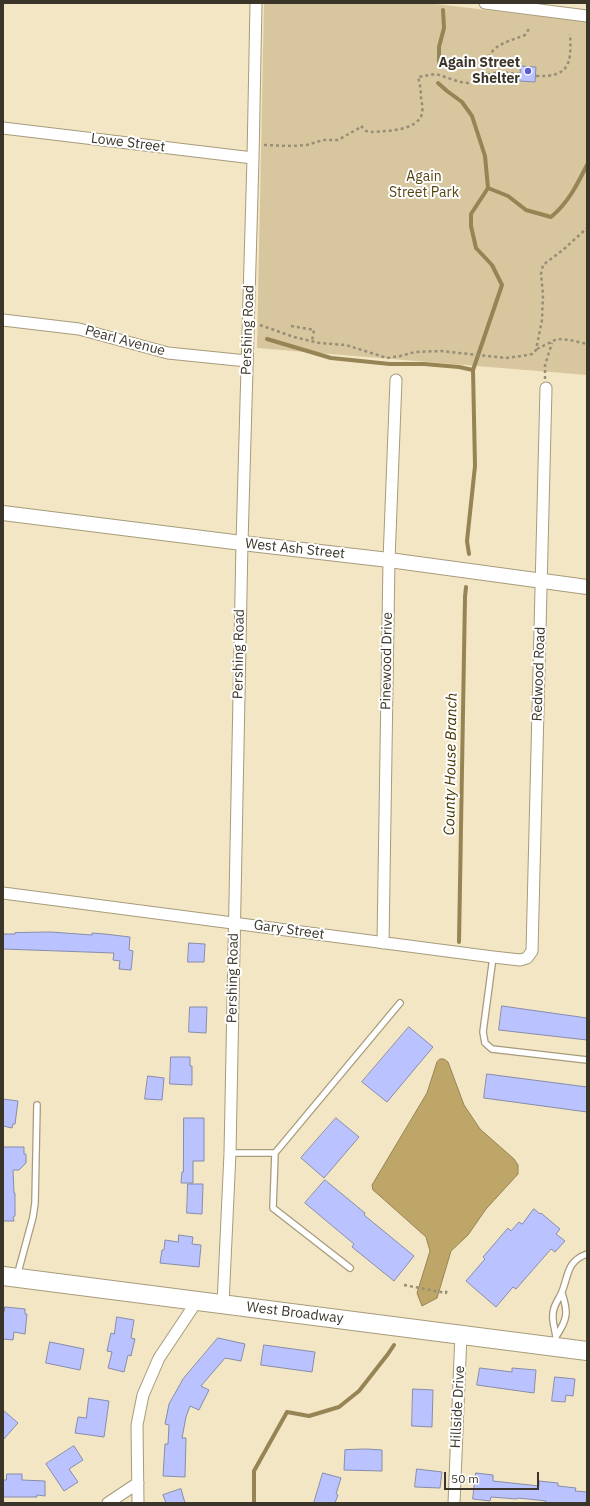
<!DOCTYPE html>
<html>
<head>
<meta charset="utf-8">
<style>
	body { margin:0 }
	#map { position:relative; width:590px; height:1506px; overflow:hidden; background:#f3e6c4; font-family:"IBM Plex Sans",sans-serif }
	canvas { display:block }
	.frame { position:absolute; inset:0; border:4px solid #3a3528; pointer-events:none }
	.scale { position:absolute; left:444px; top:1472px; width:95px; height:18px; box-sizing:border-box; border:2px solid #3a3528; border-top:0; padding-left:5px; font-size:12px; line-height:14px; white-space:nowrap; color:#3a3528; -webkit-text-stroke:3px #fff; paint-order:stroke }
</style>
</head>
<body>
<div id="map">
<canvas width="590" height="1506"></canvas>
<div class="frame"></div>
<div class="scale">50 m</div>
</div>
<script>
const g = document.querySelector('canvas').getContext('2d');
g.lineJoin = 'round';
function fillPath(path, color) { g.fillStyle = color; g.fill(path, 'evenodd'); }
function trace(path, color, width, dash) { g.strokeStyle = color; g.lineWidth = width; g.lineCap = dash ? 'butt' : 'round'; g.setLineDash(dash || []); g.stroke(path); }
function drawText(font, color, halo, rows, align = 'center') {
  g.font = font + ' "IBM Plex Sans",sans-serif'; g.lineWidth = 4; g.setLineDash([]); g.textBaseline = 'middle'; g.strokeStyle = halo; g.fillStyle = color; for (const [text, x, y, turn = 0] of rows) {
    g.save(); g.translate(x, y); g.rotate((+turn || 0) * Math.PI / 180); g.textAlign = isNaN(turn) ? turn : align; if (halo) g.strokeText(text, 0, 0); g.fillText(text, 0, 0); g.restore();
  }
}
fillPath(new Path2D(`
	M264,3H428L587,22V375L257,348Z`), '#d8c79e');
const water = new Path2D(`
	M440,1059H444L448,1062L464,1105L480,1129L514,1159L518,1165V1174L486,1209L468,1235L451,1251L437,1298L422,1306L417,1293L430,1251L426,1237L380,1196L373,1190L372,1185L427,1093L437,1062Z`);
fillPath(water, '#bea668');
trace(water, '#968455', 1);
trace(new Path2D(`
	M439,62V47L444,28L443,10
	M438,83L447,91L462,102L472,116L485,156L488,188L471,214V226L476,248L492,265L502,285L473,370
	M488,188L508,196L526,210L551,217C568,203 577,185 587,165
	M267,339L331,358L390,364H424L459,367L473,370L475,466L467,541L469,554
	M459,942L465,597L466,587
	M254,1503V1471L287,1412L309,1416L339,1407L359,1391L388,1354L394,1345`), '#968455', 4);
const building = new Path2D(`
	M521,66L536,67L535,82L520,81Z
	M51,932L92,935V933L105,934L130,937L129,950L133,951L131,970L119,969L120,961L113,960L114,953L3,949V934H15V933Z
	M189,943L205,944L204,962H188Z
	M502,1006L587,1018V1040L499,1030Z
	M190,1007H207L206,1033L189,1032Z
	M409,1027L433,1047L387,1102L362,1082Z
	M171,1057H190V1066H192V1085L170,1084Z
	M487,1074L587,1087V1112L484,1098Z
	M148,1076L164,1078L162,1100L145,1099Z
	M3,1099L18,1101L15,1124H13L12,1128L3,1126Z
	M184,1118H204V1161H193V1183H181L182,1172H183Z
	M336,1118L359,1137L324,1178L301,1158Z
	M3,1147H24V1154H26V1163L19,1170H13L14,1193H15V1216L13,1217L14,1221H3Z
	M325,1180L365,1213L364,1215L414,1256L394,1281L352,1247L354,1244L305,1203Z
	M188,1184H203L202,1214L187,1213Z
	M534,1209L540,1214L541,1213L560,1229L556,1234L565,1241L555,1252L551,1249L516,1289L513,1287L496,1307L466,1281L485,1259L483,1257L508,1228L511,1231L519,1222L522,1224Z
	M179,1235L193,1237L192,1244L201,1245L199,1267L160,1263L162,1250H164L165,1240L178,1242Z
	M5,1307L25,1309V1314H27L25,1334L14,1332L13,1340L3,1339V1311H4Z
	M117,1317L134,1320L131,1338L135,1339L131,1356L128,1355L124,1372L108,1368L112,1352L107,1351L111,1333L114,1334Z
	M218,1338L245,1344L241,1361L225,1358L201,1386L209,1390L199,1410L190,1406L186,1417L182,1438H186L185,1477L163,1476L165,1444H168L169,1425L165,1424L169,1404L183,1379Z
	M50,1342L84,1349L80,1370L46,1363Z
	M264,1345L315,1352L312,1372L261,1365Z
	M480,1368L512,1372V1368L536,1370L534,1393L477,1385Z
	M555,1377L575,1379L573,1396L566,1395L565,1402L552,1401Z
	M413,1389L433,1390L432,1427L412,1426Z
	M89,1398L109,1401L104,1437L75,1433L78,1417L86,1418Z
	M3,1410L18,1423L3,1440Z
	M74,1446L83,1460L69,1469L78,1482L64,1491L46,1464Z
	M367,1449L382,1450V1471L344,1470L345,1450Z
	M417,1469L442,1472L440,1488L415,1487Z
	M323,1473L341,1478L336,1494L338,1495L335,1503H314Z
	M476,1473L493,1475V1481L539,1486V1481L558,1483V1486L576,1488L575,1491L587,1492L586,1503H545L546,1501L528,1499L517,1498V1499L491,1497L490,1501L473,1499Z
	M7,1474H22V1480L45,1481V1496L37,1495V1497H3V1480H6Z
	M181,1489L185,1503H166L163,1495Z`);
fillPath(building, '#bac2ff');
trace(building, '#878cab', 1);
const service = new Path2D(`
	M493,957L483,1032L485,1043L492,1049L587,1060
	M230,1153H275
	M350,1268L273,1208L275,1153L400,1003
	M17,1276L33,1217L35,1203L37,1105
	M557,1335C568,1318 568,1312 562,1293
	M556,1345C557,1333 554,1330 553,1320C552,1308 556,1304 561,1294C569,1277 565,1262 587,1254`);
const minor = new Path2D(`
	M485,3L587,16
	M3,128L253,158
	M3,320L79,329L168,353L247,361
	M3,893L493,957L520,960L527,958L532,951L546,388
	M383,943L389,560L396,380
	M223,1304L230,1153L242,543L253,158L256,3
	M108,1503L138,1483
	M138,1503L137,1425L143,1395L159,1358L197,1301
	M454,1503L461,1334`);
const tertiary = new Path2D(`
	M3,513L242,543L389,560L587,587`);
const primary = new Path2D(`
	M3,1276L587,1351`);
trace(service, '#a79b7b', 8);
trace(minor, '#a79b7b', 13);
trace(tertiary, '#a79b7b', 16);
trace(primary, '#a79b7b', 20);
trace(new Path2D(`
	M485,75C488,44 500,45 525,35L529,29
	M536,76C568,77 572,66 570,34
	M361,126L366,131L371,132C386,131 417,131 422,114C423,109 422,103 421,98C421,91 420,84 418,77L436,74L460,82L468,83L476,82L485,75L499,72L520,74
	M264,145L292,146L307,145L323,140H338L361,127
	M260,325L294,337L319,343L346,345L387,358L400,356L415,352L441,351L506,358L521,356L532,354L536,350L542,320L543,295L541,274L543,265L564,249L587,228
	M291,326L314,330L312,341
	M537,349L557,339L570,340L587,344
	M545,379V365L552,343
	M404,1285L446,1293L447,1288`), '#978e77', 2.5, [3, 3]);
trace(service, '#fff', 5.5);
trace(minor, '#fff', 11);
trace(tertiary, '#fff', 14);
trace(primary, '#fff', 18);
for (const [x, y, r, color] of [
	[528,71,4,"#5c5cd4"]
]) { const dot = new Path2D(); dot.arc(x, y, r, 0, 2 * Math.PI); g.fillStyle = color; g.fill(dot); trace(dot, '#fff', 1.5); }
drawText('bold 14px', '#3a3528', '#fff', [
	["Again Street",520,63],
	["Shelter",520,79]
], 'right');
drawText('14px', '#3a3528', '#fff', [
	["Lowe Street",128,143,7],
	["Pershing Road",248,330,-88],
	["Pearl Avenue",125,341,15],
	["West Ash Street",295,549,6],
	["Pershing Road",239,654,-89],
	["Pinewood Drive",387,661,-89],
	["Redwood Road",539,674,-88],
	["Gary Street",289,930,8],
	["Pershing Road",233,978,-89],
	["West Broadway",295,1313,7],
	["Hillside Drive",458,1407,-87]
]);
drawText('14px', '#554312', '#fff', [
	["Again",424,177],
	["Street Park",424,193]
]);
drawText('italic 15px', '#453400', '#fff', [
	["County House Branch",451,764,-89]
]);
</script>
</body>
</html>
